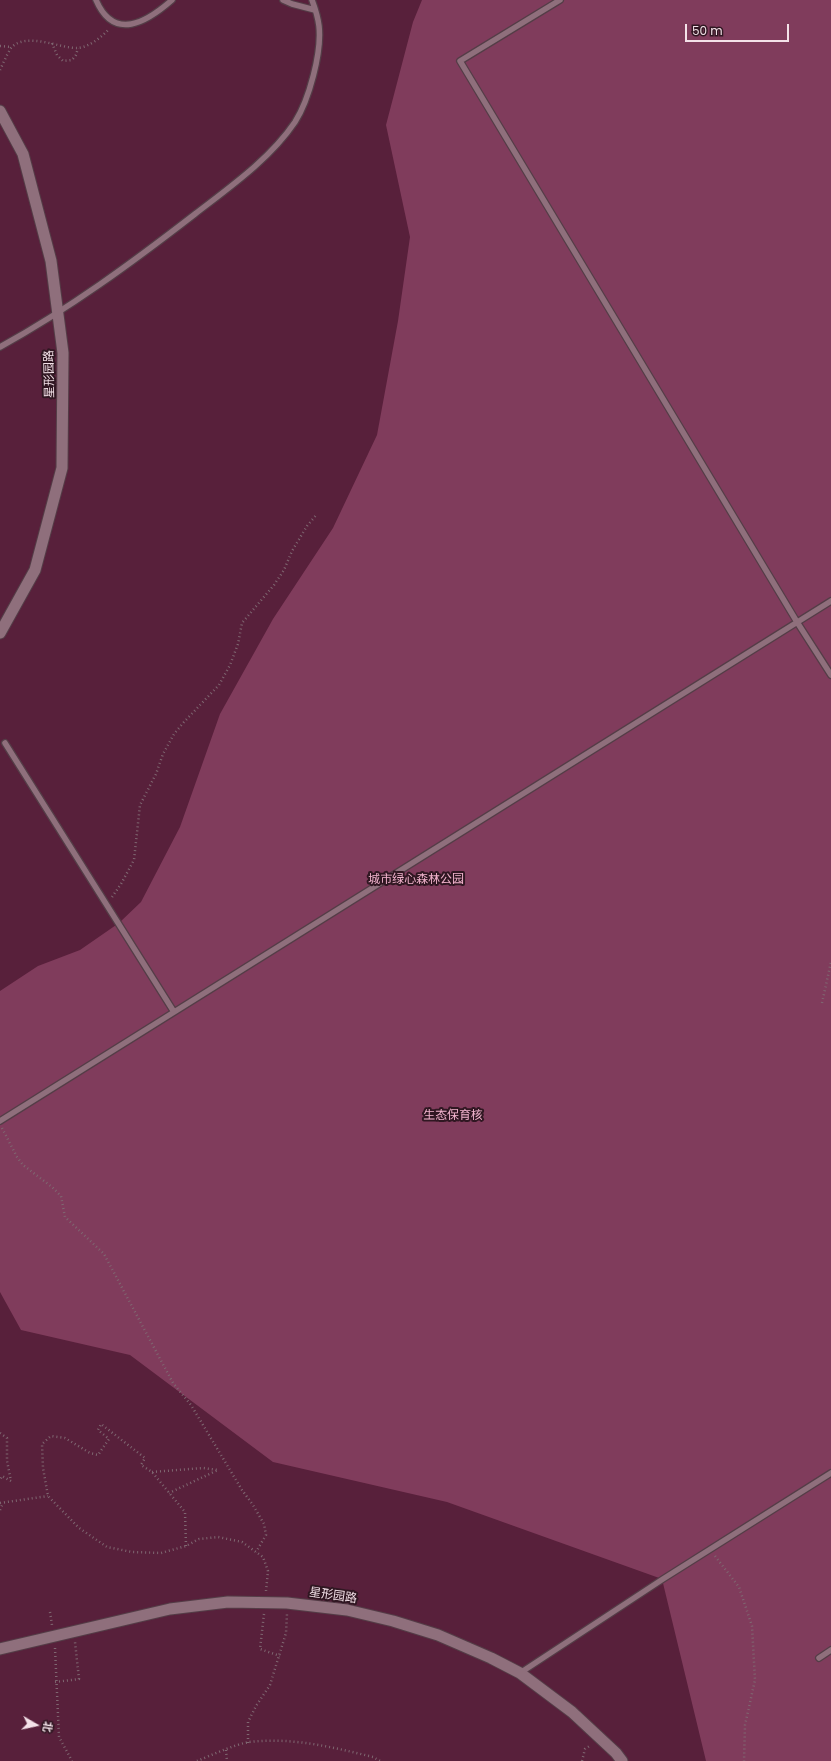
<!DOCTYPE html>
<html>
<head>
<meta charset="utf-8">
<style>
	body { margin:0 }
	#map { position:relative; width:831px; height:1761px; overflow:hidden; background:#3b202c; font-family:Poppins,"Noto Sans SC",sans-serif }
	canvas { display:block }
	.north { position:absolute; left:16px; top:1705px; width:40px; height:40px; -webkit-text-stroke:3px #301722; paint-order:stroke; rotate:99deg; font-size:11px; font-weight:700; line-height:16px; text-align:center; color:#f4e2e9 }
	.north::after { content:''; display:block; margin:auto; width:14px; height:18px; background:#f4e2e9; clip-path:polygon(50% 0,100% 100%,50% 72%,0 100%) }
	.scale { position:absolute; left:685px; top:24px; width:104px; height:18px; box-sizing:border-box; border:2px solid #f4e2e9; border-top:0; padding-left:5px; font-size:12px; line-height:14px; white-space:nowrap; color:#f4e2e9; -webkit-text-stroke:3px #301722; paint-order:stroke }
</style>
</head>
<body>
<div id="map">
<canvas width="831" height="1761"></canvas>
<div class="north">北</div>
<div class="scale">50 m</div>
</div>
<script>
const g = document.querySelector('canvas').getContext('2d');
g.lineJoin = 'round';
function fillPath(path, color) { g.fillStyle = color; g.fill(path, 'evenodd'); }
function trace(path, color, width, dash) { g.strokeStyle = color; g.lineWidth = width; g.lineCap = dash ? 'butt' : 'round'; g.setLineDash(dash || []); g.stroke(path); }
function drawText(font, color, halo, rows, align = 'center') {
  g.font = font + ' Poppins,"Noto Sans SC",sans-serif'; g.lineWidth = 4; g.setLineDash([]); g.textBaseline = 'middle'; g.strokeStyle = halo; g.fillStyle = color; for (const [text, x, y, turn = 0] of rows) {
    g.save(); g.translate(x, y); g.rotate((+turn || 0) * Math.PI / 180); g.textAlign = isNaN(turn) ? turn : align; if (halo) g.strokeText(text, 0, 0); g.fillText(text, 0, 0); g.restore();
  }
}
fillPath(new Path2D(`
	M0,0H831V1761H0Z`), '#58203b');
fillPath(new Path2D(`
	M422,0H831V1761H706L662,1579L447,1502L273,1462L130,1355L21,1330L0,1292V991L38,966L80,950L119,923L141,902L180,827L220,714L273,619L333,528L377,435L398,321L410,237L386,125L413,22Z`), '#803c5c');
const lane = new Path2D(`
	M96,0C114,42 147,22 172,0
	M283,0L292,4L315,10
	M560,0L460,61L797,622L831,675
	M0,347C69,309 133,262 195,214C230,187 270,159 295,122C309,100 322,52 319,26C318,18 315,8 312,0
	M5,743L174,1012
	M0,1121L831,601
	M819,1658L831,1650
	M520,1673L663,1579L831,1473`);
const street = new Path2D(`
	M0,111L23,154L51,261L63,353L62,468L35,570L0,633
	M0,1649L170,1609L228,1602L287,1603L347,1610L393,1621L438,1635L491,1658L520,1673L572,1712L616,1753L622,1761`);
trace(lane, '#543d47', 8);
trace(street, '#543d47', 13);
trace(new Path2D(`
	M52,43L57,55L63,61L72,60L76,55L78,48
	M0,46L12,47
	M0,70C3,64 7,54 11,48C26,31 61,49 78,48C89,47 102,37 109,29
	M112,897L121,884L134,860L140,805L156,774L163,754L174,734L184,722L219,685L230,665L238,644L242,623L274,585L284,570L292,551L307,526L317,514
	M822,1003L831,962
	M2,1128L17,1157L23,1165L52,1187L61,1196L65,1217L104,1254L173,1383L191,1405L242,1490L253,1505L264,1524L266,1535L256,1552
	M0,1433L7,1438V1461L11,1481L2,1476L0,1480
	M152,1472L203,1468L218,1470L169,1493
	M0,1503L48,1496
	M0,1510L3,1503
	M186,1546L185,1512L152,1472L141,1465L145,1458L101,1424L98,1430L109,1439L98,1455L90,1453L65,1438L51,1436L42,1444L43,1468L48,1496L79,1528L107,1547L132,1552L161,1553L186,1546L199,1539L218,1537L242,1542L263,1557L268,1571L266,1591
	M715,1556L739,1587L752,1626L755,1680L745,1725L744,1761
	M50,1612L52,1625
	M264,1614L260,1649L280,1656
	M55,1648L59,1737L72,1761
	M55,1682L79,1679L75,1642
	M248,1743V1722L256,1706L270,1685L286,1633L287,1614
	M226,1750L227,1761
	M197,1761C212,1755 233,1745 249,1742C292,1737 332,1747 373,1757L380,1761
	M582,1761L585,1749L591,1745`), '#7f6771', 2.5, [1, 3]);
trace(lane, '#8f6f7c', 5.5);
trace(street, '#8f6f7c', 11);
drawText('12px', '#f4e2e9', '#301722', [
	["星形园路",50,374,-91],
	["星形园路",333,1596,8]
]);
drawText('12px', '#f3b4ce', '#301722', [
	["城市绿心森林公园",416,880],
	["生态保育核",453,1116]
]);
</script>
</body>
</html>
